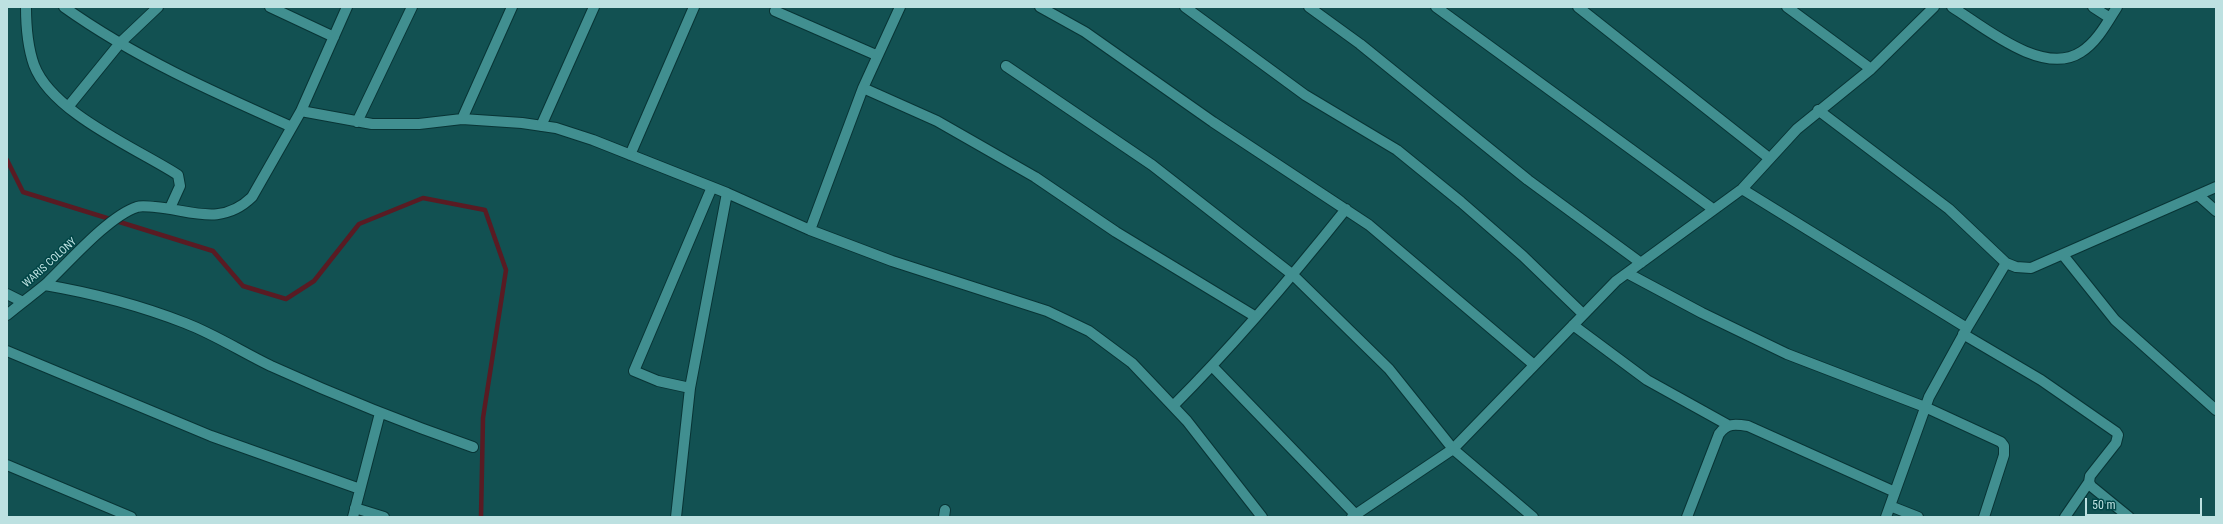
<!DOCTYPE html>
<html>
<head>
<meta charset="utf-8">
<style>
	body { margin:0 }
	#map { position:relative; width:2223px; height:524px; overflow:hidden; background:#125152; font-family:"Roboto Condensed",sans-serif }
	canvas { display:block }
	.frame { position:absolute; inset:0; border:8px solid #bde1e1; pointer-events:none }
	.scale { position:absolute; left:2085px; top:498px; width:117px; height:18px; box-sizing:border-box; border:2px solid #bde1e1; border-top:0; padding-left:5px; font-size:12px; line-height:14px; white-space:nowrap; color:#bde1e1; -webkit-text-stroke:3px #014647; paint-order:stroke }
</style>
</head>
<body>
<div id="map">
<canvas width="2223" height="524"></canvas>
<div class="frame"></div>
<div class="scale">50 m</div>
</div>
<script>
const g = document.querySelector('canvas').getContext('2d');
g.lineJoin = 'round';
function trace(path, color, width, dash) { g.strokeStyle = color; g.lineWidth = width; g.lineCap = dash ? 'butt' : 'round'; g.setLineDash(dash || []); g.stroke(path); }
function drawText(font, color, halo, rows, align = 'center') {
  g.font = font + ' "Roboto Condensed",sans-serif'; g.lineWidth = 3; g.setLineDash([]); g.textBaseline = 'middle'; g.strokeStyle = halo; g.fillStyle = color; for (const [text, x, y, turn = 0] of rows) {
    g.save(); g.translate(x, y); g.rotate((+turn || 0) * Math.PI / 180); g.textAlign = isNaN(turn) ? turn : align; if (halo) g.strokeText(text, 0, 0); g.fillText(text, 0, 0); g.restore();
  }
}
trace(new Path2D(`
	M7,160L23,192L213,251L243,286L286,299L314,281L359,224L423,198L485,210L506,270L483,418L481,517`), '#591b23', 4.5);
const minor = new Path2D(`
	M26,7C26,25 28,48 34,65C52,113 136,148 178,175L180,186L170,208
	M64,7C134,57 213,92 292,127
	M270,7L334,37
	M1040,7L1085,32L1213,122L1369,225L1533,364
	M1185,7L1305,95L1397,150L1461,202L1523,256L1583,314
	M1309,7L1360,44L1528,180L1641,263
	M1436,7L1713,209
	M1578,7L1769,158
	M1787,7L1871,69
	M1952,7C1984,27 2043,77 2081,52C2097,42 2107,23 2117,7
	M2093,7L2110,18
	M775,11L876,55
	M1006,66L1152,165L1293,275L1389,369L1453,449L1533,517
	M863,88L937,121L1035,177L1116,232L1256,317
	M68,107L120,43L158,7
	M1818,110L1949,209L2006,263L2016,267L2031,268L2216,187
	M301,111L372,124H419L462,119L522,123L556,128L593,140L727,193L810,230L892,261L1047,311L1089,331L1132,363L1187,421L1262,517
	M462,119L512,7
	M357,122L412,7
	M541,126L594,7
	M630,155L694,7
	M1742,189L1967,328
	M2198,195L2216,211
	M810,230L863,88L900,7
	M2063,255L2115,320L2216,410
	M1627,273L1702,313L1787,354L1925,407L2001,442L2004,446V455L1984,517
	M45,285C92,293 139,305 185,323C214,334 242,352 271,366C337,396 404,423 473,447
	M7,294L23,302
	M7,315C20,304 34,294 47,283C69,262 109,216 137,207C142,205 150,207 155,207C191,210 221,227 252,197L301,111L347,7
	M1573,325L1647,380L1728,425
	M1963,334L2041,380L2116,432L2118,435L2116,443L2090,476L2089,482L2091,486L2129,517
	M7,351L211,436L360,489
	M1212,366L1355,514
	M690,388L658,381L634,371L712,187
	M1173,406C1235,344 1291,278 1346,209
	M7,465L131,517
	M1890,506L1918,517
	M355,508L384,517
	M353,517L380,413
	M676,517L690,388L727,193
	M944,517L945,510
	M1352,517L1453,449L1616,281L1742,189L1797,129L1871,69L1934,7
	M1687,517L1719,434C1727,423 1735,424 1748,426L1895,492
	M1886,517L1929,397L1967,328L2006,263
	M2065,517L2089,482`);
trace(minor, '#083435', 12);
trace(minor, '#418f90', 10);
drawText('11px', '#bde1e1', '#014647', [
	["WARIS COLONY",50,263,-42]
]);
</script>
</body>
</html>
